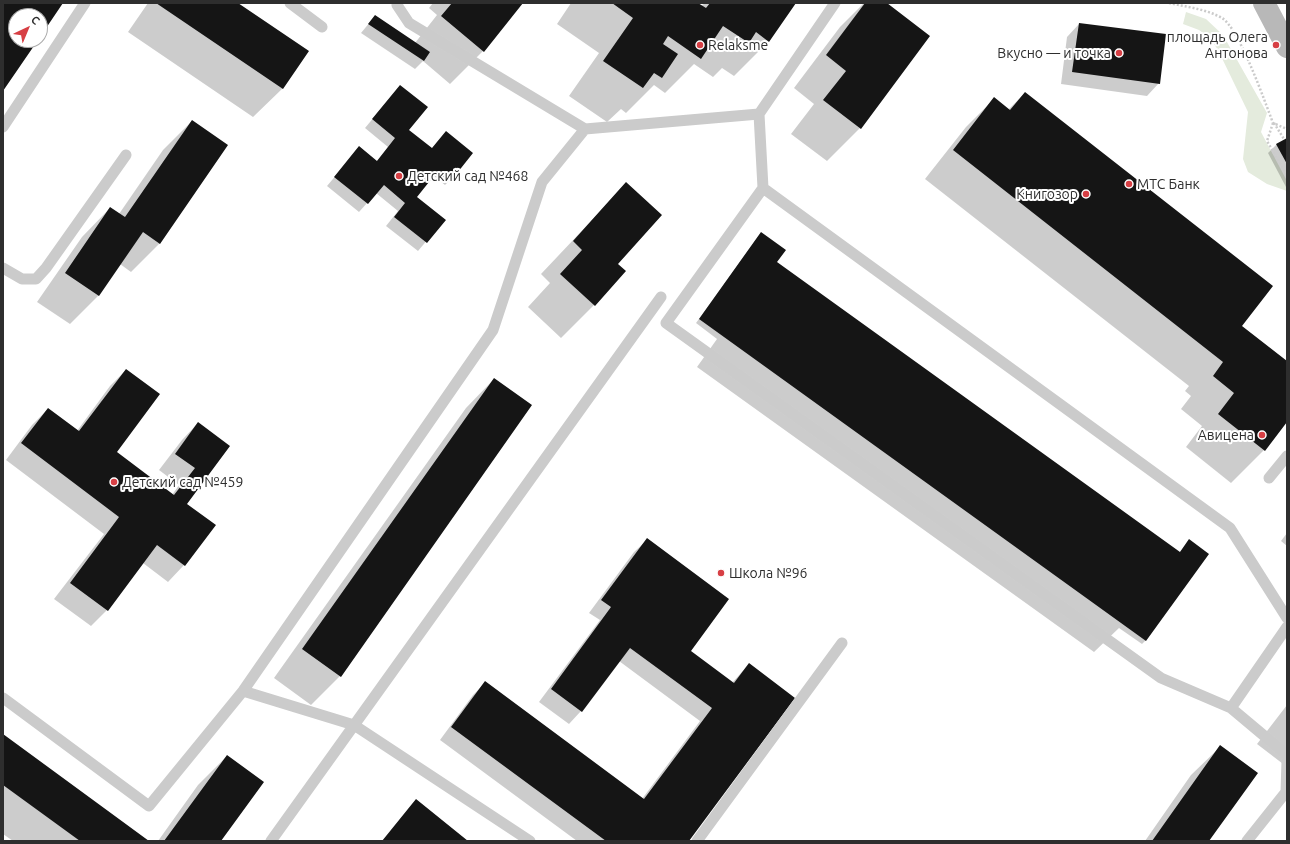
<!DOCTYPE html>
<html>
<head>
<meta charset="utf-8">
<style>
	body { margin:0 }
	#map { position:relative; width:1290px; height:844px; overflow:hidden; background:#fff; font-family:Ubuntu,sans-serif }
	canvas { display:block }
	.frame { position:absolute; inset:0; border:4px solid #2e2e2e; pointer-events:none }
	.north { position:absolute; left:8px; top:8px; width:40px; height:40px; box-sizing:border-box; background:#fff; border:1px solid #ababab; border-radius:50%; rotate:44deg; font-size:11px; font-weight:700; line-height:16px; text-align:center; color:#2e2e2e }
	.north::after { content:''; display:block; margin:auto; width:14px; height:18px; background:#d73f44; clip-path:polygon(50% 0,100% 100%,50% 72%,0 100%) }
</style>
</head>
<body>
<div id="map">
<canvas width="1290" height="844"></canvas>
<div class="frame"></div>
<div class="north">С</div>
</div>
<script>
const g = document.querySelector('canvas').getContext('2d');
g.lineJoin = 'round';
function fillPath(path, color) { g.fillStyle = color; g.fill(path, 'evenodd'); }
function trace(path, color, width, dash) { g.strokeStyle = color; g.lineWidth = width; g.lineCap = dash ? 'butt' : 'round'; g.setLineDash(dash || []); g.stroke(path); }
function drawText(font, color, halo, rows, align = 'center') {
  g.font = font + ' Ubuntu,sans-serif'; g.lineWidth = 4; g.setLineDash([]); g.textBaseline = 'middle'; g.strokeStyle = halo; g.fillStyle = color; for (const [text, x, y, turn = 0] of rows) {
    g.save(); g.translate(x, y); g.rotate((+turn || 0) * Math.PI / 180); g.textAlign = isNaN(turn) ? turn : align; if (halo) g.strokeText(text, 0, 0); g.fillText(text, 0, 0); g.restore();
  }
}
fillPath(new Path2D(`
	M1186,12L1206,19L1223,35L1267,113L1261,132L1287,181V191L1267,184L1248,172L1243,159L1248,112L1218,50L1210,38L1199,30L1183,24Z`), '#e4ebdd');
fillPath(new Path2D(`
	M3,3H62L40,35V16H16V40H36L3,89Z
	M148,3H236L307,51L282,89L253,117L128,32Z
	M433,3H522L483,51L450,84L423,61L415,69L361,33L375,16L415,43L437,15L429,8Z
	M571,3H697L701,6L705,3H795L769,41L734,76L722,68L713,77L694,64L665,93L654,85L626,113L621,109L607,122L569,96L599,53L557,24Z
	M864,3H885L860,128L827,161L791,134L814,104L794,88L840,27Z
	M1079,24L1159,83L1147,96L1061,84L1067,37Z
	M400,86L408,130L449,181L445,185L433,175L416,197L444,220L418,251L386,226L398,211L376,193L359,212L327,186L359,148L376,162L388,147L365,128Z
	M1025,93L1238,330L1287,362V421L1264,450L1231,483L1186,447L1202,426L1181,409L1191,396L1185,391L1189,386L925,179L966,127L994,99L1008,110Z
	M192,121L160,243L131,272L120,264L98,296L70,324L37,302L82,237L110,208L119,214L163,150Z
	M1287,139V187H1286L1268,153L1277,144Z
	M626,184L616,264L594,305L561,338L528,307L550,283L541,274Z
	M758,237L776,262L1179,553L1189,541L1146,640L1142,644L1119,628L1094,652L697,367L717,339L696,323Z
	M126,370L115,452L172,495L179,485L159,470L182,440L198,423L229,447L186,504L214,525L184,565L168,582L143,563L107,610L91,626L54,599L104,534L6,460L32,425L48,409L77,431L110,386Z
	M494,379L340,676L311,705L274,678L466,408Z
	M1287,533V546L1281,541Z
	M647,540L689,651L732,683L749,664L688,841H577L440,740L473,695L485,683L642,799L700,721L619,661L581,711L569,724L539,702L600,620L589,613L634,552Z
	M1287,705V767L1257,744Z
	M3,735L147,841H13L3,834Z
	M1220,747L1208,841H1145L1191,775Z
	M227,756L220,841H158L198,785Z`), '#0003');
fillPath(new Path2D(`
	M4,3H63L40,37V16H16V40H38L3,91Z
	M156,3H238L309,51L283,89Z
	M452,3H523L484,52L441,16Z
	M612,3H698L706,8L710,3H796L769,42L756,32L749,43L723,26L701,59L668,36L663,44L678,54L662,78L654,73L643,88L603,61L633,18Z
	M865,3H887L930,36L861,129L823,100L846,71L826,55Z
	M375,15L430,52L424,61L368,24Z
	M1079,23L1166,34L1160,84L1072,72Z
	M400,85L428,107L409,130L432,148L446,131L473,153L450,182L437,172L417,197L446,220L427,243L394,217L405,203L384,185L368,204L334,177L359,146L377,161L395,138L372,119Z
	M1025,92L1273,286L1242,326L1287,361V422L1265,451L1218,414L1234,393L1213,376L1223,362L953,150L994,97L1010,110Z
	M192,120L228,145L160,244L143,232L99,296L65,273L110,207L125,217Z
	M1287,138V164L1276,144Z
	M626,182L662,215L618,264L626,271L595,306L560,274L582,250L573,241Z
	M761,232L786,250L777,262L1180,552L1189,539L1209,554L1146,641L699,319Z
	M126,369L160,394L117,452L174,495L195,468L175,454L198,422L230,446L187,504L216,525L185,566L157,545L108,611L70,583L119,517L21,443L48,408L79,431Z
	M494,378L532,405L341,677L302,649Z
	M647,538L729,599L691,651L734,683L749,663L795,698L689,841H606L451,727L485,681L644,799L712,708L630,648L582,712L551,689L611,607L601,600Z
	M3,734L149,841H80L3,785Z
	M1220,745L1258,773L1209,841H1152Z
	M227,755L264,782L221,841H164Z
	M416,799L468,841H382Z`), '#151515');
trace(new Path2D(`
	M1169,3C1187,7 1206,9 1222,18C1239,28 1265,102 1273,123L1287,129
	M1273,123L1267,141L1287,175
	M1274,123L1284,139`), '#cbcbcb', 2.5, [2, 2]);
trace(new Path2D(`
	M290,3L322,27
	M398,3L397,5L409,23L585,129
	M835,3L759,114L763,188L1230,528L1287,618
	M3,127L85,3
	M763,188L666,323L1161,678L1231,708
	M3,268L22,279H36L46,268L126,155
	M1269,478L1287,456
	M1287,627L1231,708L1287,755
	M243,691L354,725L530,841
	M3,698L149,806L243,691L493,330L542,182L585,129L759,114
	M271,841L661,297
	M697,841L842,643
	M1247,841L1286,792L1287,761`), '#cbcbcb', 11);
trace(new Path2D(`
	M1264,3L1287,47`), '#b8b8b8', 22);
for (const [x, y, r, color] of [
	[700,45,4,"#d73f44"],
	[1276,45,4,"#d73f44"],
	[1119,53,4,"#d73f44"],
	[399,176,4,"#d73f44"],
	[1129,184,4,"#d73f44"],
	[1086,194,4,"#d73f44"],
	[1262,435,4,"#d73f44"],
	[114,482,4,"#d73f44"],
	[721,573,4,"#d73f44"]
]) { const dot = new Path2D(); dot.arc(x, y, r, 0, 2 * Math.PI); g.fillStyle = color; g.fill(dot); trace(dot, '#fff', 1.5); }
drawText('14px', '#2e2e2e', '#fff', [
	["площадь Олега",1268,37,"right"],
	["Антонова",1268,53,"right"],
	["Relaksme",708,45],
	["Вкусно — и точка",1111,53,"right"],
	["Детский сад №468",407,176],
	["МТС Банк",1137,184],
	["Книгозор",1078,194,"right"],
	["Авицена",1254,435,"right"],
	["Детский сад №459",122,482],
	["Школа №96",729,573]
], 'left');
</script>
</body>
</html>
